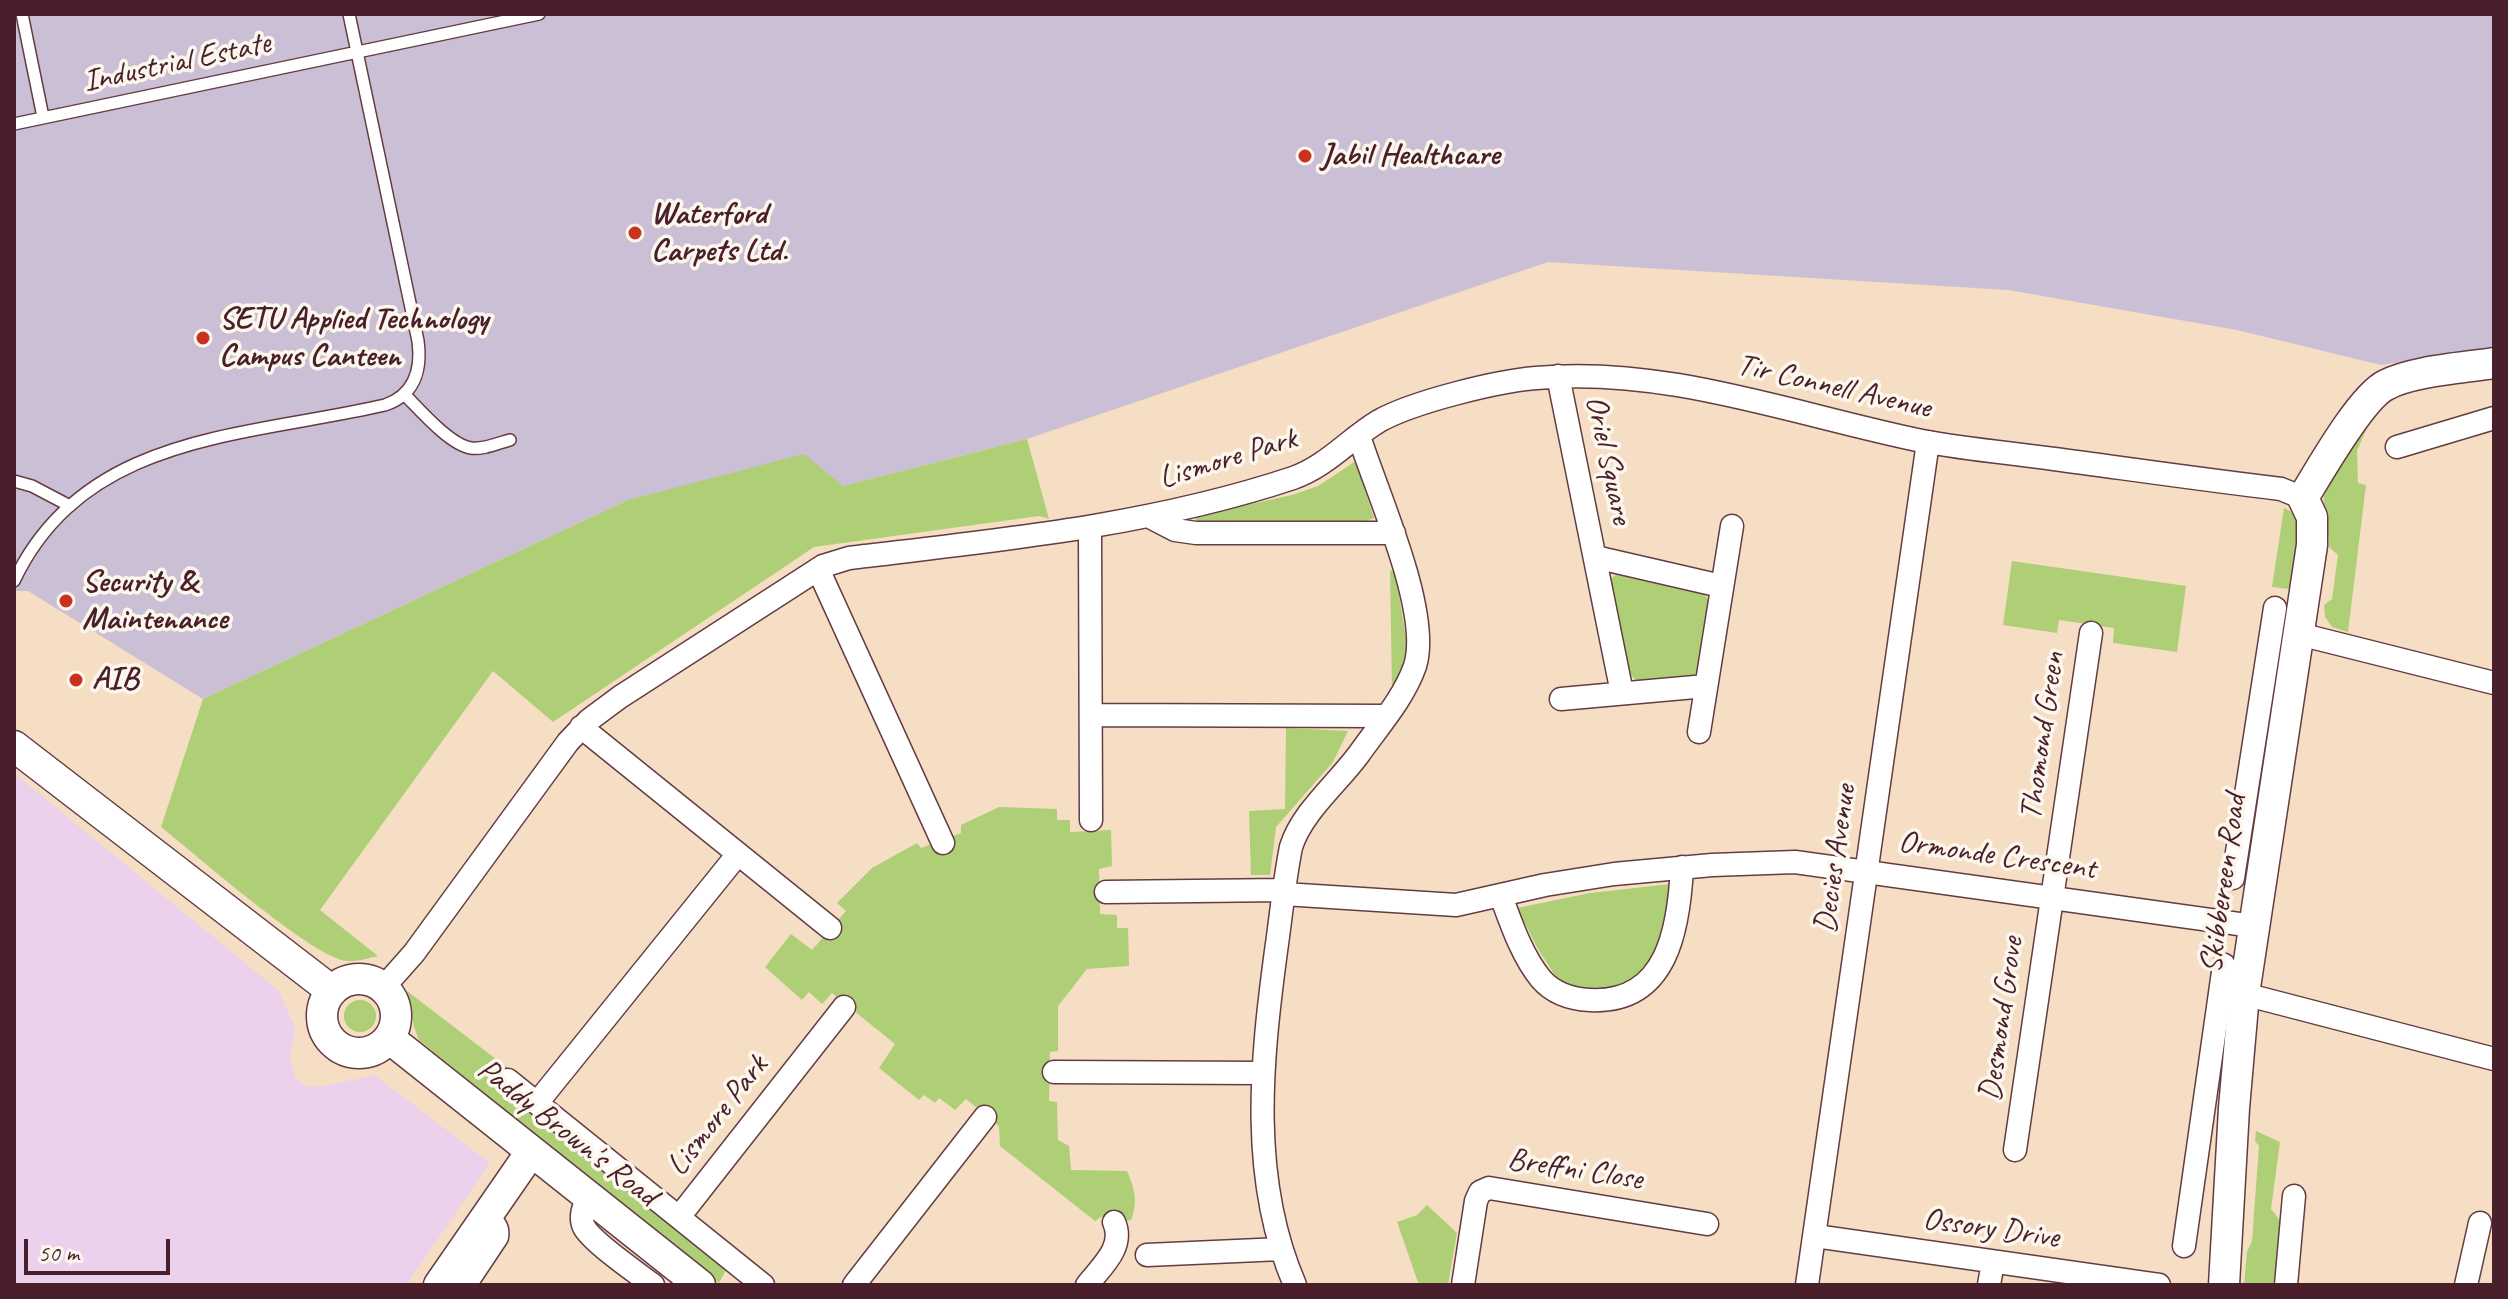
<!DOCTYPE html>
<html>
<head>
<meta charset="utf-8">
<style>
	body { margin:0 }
	#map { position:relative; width:2508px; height:1299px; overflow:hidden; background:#f5dec3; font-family:Caveat,sans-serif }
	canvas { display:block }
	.frame { position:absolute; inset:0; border:16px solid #4a1f2b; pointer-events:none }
	.scale { position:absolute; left:24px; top:1239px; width:146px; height:36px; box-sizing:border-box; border:4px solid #4a1f2b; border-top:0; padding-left:10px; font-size:24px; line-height:28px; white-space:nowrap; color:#4a1f2b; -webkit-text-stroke:6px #fbf7ec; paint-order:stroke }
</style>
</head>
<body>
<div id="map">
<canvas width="2508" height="1299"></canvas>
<div class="frame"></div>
<div class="scale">50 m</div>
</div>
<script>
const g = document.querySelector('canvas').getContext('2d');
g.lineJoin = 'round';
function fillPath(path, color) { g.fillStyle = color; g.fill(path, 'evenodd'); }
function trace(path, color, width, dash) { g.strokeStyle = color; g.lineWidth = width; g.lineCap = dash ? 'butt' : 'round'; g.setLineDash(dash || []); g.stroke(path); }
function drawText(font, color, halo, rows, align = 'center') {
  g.font = font + ' Caveat,sans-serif'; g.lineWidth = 7; g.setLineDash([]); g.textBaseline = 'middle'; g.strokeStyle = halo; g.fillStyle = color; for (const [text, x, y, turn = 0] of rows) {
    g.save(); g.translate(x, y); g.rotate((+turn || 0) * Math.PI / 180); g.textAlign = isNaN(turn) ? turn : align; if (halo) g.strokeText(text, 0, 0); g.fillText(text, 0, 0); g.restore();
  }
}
fillPath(new Path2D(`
	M14,773L279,991L295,1027L290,1058L295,1078L308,1087L326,1086L374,1075L490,1163L406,1285H14Z`), '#ebd1eb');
fillPath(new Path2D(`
	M14,14H2494V348L2381,365L2237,330L2008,290L1548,262L1027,439L843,486L628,500L203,699L28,591H14Z`), '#cbbfd5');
fillPath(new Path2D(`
	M2367,428L2357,451L2358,483L2366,485L2348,632L2332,627L2325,617L2324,605L2332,599L2338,555L2329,547C2330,530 2322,514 2324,497C2325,483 2357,442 2367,428Z
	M1027,439L1049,519L1039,516L814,547L553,722L493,671L320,910L378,956C369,958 357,962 347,961C314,959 194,853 161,827L203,699L628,500L804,454L843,486Z
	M1356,461L1374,518L1357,524H1195L1196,516L1292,495L1318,486Z
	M2284,508L2300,516L2297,590L2272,587Z
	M2012,561L2186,586L2177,652L2113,643L2114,628L2059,620L2057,633L2003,625Z
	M1390,570L1395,573L1397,581L1407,645L1405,667L1392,691Z
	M1621,570L1701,589L1710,603L1699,673L1688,678L1638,682L1629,673L1611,579Z
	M1286,728L1348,731L1333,762L1276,827L1270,875H1251L1249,811L1285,809Z
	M999,807L1057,809V820H1070V832L1111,830L1112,866L1099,869L1100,914L1117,915V928H1128L1129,966L1087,969L1058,1006V1051L1050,1052L1049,1101L1057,1102L1058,1140L1069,1146L1071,1170L1127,1171C1135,1189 1138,1203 1131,1220L1120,1222L1113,1209L1095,1221L1000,1146L999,1126L966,1099L955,1110L939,1098L935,1103L924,1095L919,1100L879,1068L895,1044L832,993L822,1004L809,992L802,1000L765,967L791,934L812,950L846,911L837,903L872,868L917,843L921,848L961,833V825Z
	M1671,884L1667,933L1640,981L1610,993L1583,991L1558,980L1538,949L1517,908L1590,893Z
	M407,991L509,1069L497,1083L726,1270L719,1283L419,1040L414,1027Z
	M344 1016a16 16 0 1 1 32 0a16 16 0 1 1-32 0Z
	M2256,1131L2280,1142L2271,1209L2283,1224L2279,1285H2244L2247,1252L2252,1241L2259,1146L2255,1141Z
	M1427,1205L1457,1233L1448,1285H1419L1397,1222L1417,1215Z`), '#afcf77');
const lane = new Path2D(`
	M22,14L43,117
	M14,124L539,14
	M405,395C420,410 450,445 471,448C483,450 498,443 510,440
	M14,481L32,486L70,506
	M14,581C84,433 246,437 385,405C414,395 422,371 418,341L349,14`);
const street = new Path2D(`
	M1558,376L1622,693
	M2397,447L2494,418
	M1148,516L1175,530L1196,533H1394
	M1090,528L1091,820
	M1595,557L1721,586
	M818,569L943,843
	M2299,634L2494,683
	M1561,699L1706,686
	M1091,715L1386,716
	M581,727L830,928
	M1699,732L1732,526
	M2233,878L2275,608
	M1106,892L1284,890
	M1284,894L1456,905L1545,885L1614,874L1712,865L1795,862L2253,926
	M1501,896C1511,923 1522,956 1541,979C1553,993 1571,999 1590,1000C1668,1004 1679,927 1682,867
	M383,988L414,953L568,742L589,720L620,697L823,566L849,558C999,540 1149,526 1293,478C1327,466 1349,439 1379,421C1413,402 1497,381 1536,378C1667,366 1795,415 1922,441C1965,449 2010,453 2054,459C2129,469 2205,480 2281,489L2303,498
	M2244,994L2494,1059
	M1054,1072L1262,1073
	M508,1080L763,1285
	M537,1103L738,854
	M2015,1150L2091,633
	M588,1196C584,1206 579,1217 584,1227C592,1242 637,1273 653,1285
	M679,1217L844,1007
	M1815,1236L2159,1285
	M2184,1246L2224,965
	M1147,1255L1281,1249
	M465,1285L497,1237C499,1226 493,1223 486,1218
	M854,1285L985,1117
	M1087,1285C1102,1266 1125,1247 1114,1222
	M1295,1285C1249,1179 1261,1063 1276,951C1281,917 1284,882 1291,847C1302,812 1337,784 1359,754C1378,727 1404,698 1415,666C1432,612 1376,491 1359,436
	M1463,1285L1476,1201L1480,1192L1489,1188L1707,1224
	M1807,1285L1928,442
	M1989,1285L1993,1262
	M2286,1285L2294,1196
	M2466,1285L2480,1223`);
const secondary = new Path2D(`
	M14,746L332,991
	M322 1016a37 37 0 1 1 74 0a37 37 0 1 1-74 0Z
	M389,1038L700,1285
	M439,1285L531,1152
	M2224,1285L2234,1108L2244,994L2312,545V517L2303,498C2319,472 2361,397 2386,385C2412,371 2463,368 2494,363`);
trace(lane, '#643c42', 14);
trace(street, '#643c42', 25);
trace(secondary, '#643c42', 33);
trace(lane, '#fff', 11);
trace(street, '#fff', 22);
trace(secondary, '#fff', 30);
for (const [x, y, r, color] of [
	[1305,156,8,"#c8321e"],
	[635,233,8,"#c8321e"],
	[203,338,8,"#c8321e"],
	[66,601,8,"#c8321e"],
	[76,680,8,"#c8321e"]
]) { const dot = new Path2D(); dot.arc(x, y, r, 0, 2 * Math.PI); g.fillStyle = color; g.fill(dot); trace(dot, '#fbf7ec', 3); }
drawText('32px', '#4a1f2b', '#fbf7ec', [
	["Industrial Estate",177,63,-12],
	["Tir Connell Avenue",1834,387,13],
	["Lismore Park",1228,459,-17],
	["Oriel Square",1608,460,78],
	["Thomond Green",2043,736,-82],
	["Ormonde Crescent",1997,856,8],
	["Decies Avenue",1836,859,-82],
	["Skibbereen Road",2224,884,-82],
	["Desmond Grove",2002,1019,-82],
	["Lismore Park",718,1116,-52],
	["Paddy Brown's Road",567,1133,38],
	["Breffni Close",1575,1170,9],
	["Ossory Drive",1991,1229,8]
]);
drawText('bold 32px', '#4a1f2b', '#fbf7ec', [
	["Jabil Healthcare",1321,156],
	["Waterford",651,215],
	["Carpets Ltd.",651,252],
	["SETU Applied Technology",219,320],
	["Campus Canteen",219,357],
	["Security &",82,583],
	["Maintenance",82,620],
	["AIB",92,680]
], 'left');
</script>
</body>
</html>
